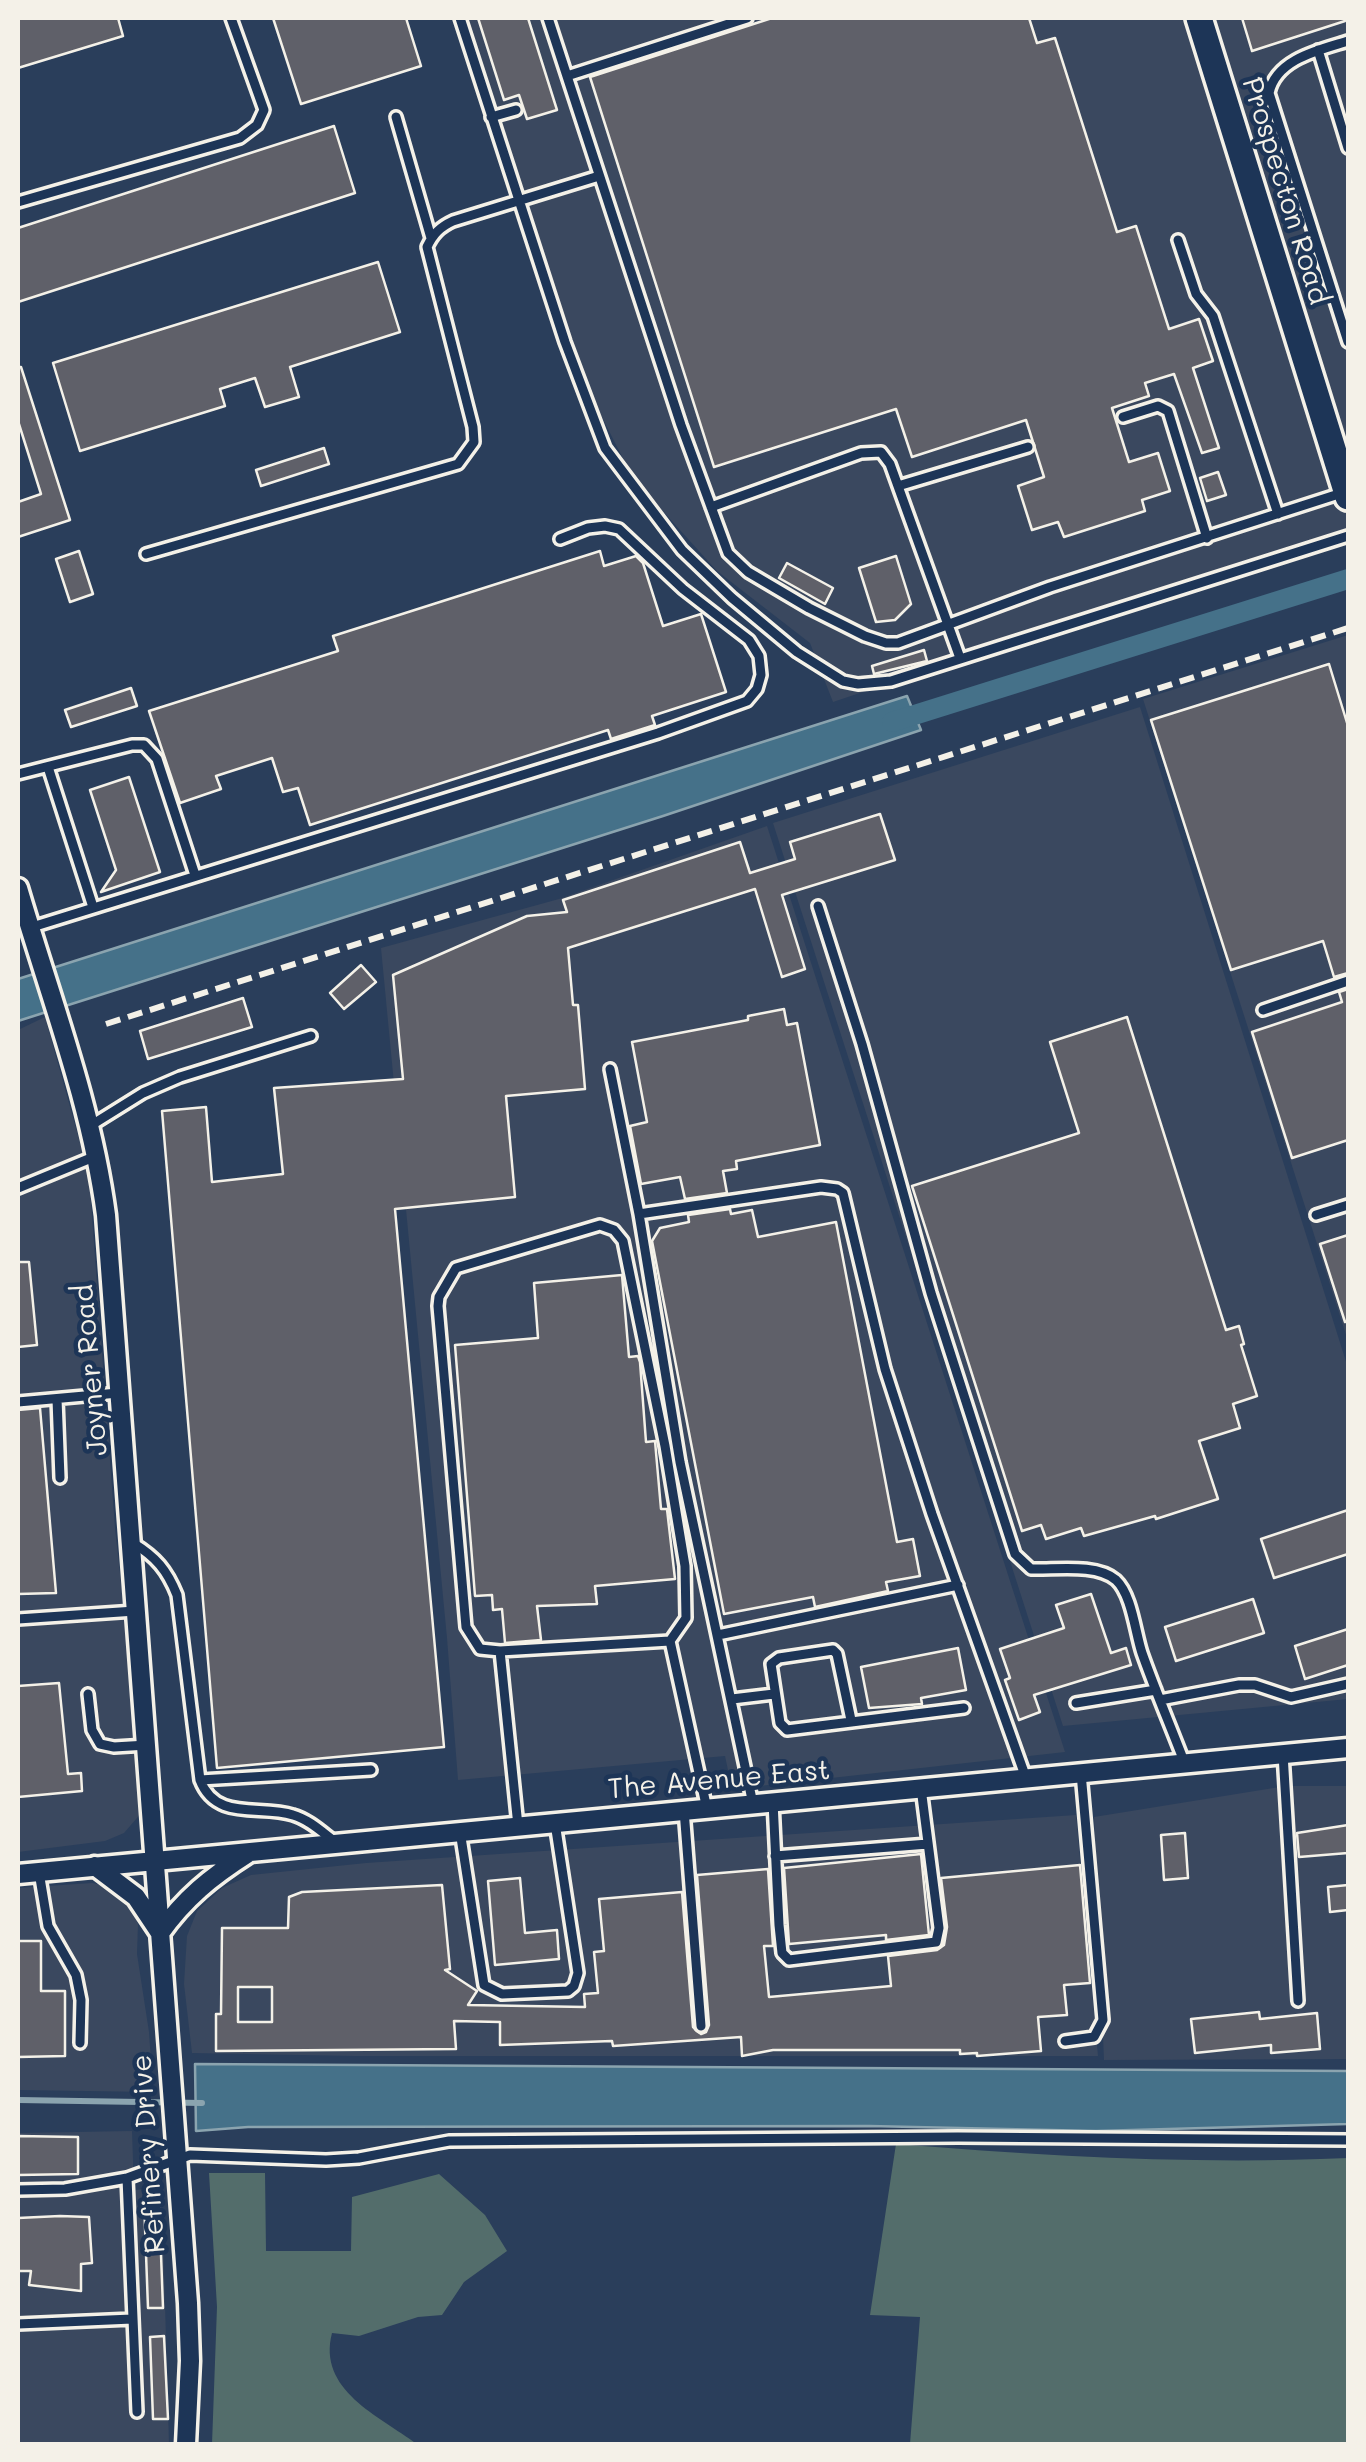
<!DOCTYPE html>
<html>
<head>
<meta charset="utf-8">
<style>
	body { margin:0 }
	#map { position:relative; width:1366px; height:2462px; overflow:hidden; background:#2a3e5b; font-family:Mali,sans-serif }
	canvas { display:block }
	.frame { position:absolute; inset:0; border:20px solid #f4f1e8; pointer-events:none }
</style>
</head>
<body>
<div id="map">
<canvas width="1366" height="2462"></canvas>
<div class="frame"></div>
</div>
<script>
const g = document.querySelector('canvas').getContext('2d');
g.lineJoin = 'round';
function fillPath(path, color) { g.fillStyle = color; g.fill(path, 'evenodd'); }
function trace(path, color, width, dash) { g.strokeStyle = color; g.lineWidth = width; g.lineCap = dash ? 'butt' : 'round'; g.setLineDash(dash || []); g.stroke(path); }
function drawText(font, color, halo, rows, align = 'center') {
  g.font = font + ' Mali,sans-serif'; g.lineWidth = 9; g.setLineDash([]); g.textBaseline = 'middle'; g.strokeStyle = halo; g.fillStyle = color; for (const [text, x, y, turn = 0] of rows) {
    g.save(); g.translate(x, y); g.rotate((+turn || 0) * Math.PI / 180); g.textAlign = isNaN(turn) ? turn : align; if (halo) g.strokeText(text, 0, 0); g.fillText(text, 0, 0); g.restore();
  }
}
fillPath(new Path2D(`
	M467,18H1348V529L833,702L810,643L717,571L633,478L581,376Z
	M1348,635V1341L1143,699Z
	M1140,707L1348,1368V1699L1063,1726L773,823Z
	M767,826L1065,1752L732,1789L725,1756L458,1780L447,1638L381,948L559,899Z
	M45,1017L89,1175L115,1528L144,1793L143,1811L124,1833L105,1841L18,1852V1030Z
	M1286,1786H1348V2059L1104,2060L1094,1817Z
	M1076,1815L1098,2056H354L192,2053L184,1984L187,1936L197,1911L222,1888L251,1875L366,1863Z
	M92,1883L118,1888L128,1897L138,1924L137,1954L149,2032L153,2092L18,2090V1888Z
	M132,2131L134,2190L157,2188L162,2199L169,2444H18V2133Z`), '#3a485f');
fillPath(new Path2D(`
	M896,2144C1047,2156 1197,2165 1348,2158V2444H910L920,2317L870,2315Z
	M209,2173H265L266,2251H351L352,2197L439,2174L485,2215L507,2251L464,2282L442,2315L418,2317L359,2336L332,2333C317,2390 379,2416 417,2444H212L217,2307Z`), '#536d6b');
const water = new Path2D(`
	M907,696L921,730L663,816L18,1021V979Z
	M195,2064L1348,2071V2124L1096,2131L869,2126L248,2127L196,2131Z`);
fillPath(water, '#457189');
trace(water, '#8ba4af', 2.5);
trace(new Path2D(`
	M18,2100L202,2103`), '#8ba4af', 6);
trace(new Path2D(`
	M892,722L1348,579`), '#457189', 20);
const building = new Path2D(`
	M18,18H118L123,36L18,68Z
	M273,18H406L421,66L301,104Z
	M478,18H528L557,110L527,119L519,95L504,100Z
	M772,18H1029L1037,43L1055,38L1117,232L1136,226L1169,329L1199,319L1213,361L1193,368L1219,448L1202,453L1174,374L1145,383L1149,396L1112,408L1129,462L1158,453L1170,491L1142,500L1145,511L1064,537L1058,522L1032,530L1018,486L1044,477L1026,420L912,457L896,409L714,467L590,77Z
	M1242,18H1344L1345,21L1252,51Z
	M334,126L355,193L18,302V228Z
	M378,262L400,332L290,367L299,397L265,407L255,378L220,389L225,406L80,451L53,363Z
	M18,367H21L70,520L18,537V502L41,494L18,421Z
	M324,448L329,464L261,486L256,470Z
	M1218,472L1226,495L1207,501L1200,478Z
	M79,551L93,594L70,602L56,559Z
	M600,551L604,566L636,556L643,563L663,626L701,614L726,692L652,716L655,725L611,739L608,730L310,825L298,788L283,792L272,758L216,776L221,789L180,803L149,711L338,651L333,636Z
	M896,556L911,604L895,620L876,622L859,568Z
	M787,563L833,588L825,604L779,578Z
	M924,650L927,661L874,674L872,666Z
	M1329,664L1348,726V973L1334,977L1323,941L1231,970L1151,720Z
	M131,688L137,706L71,727L65,710Z
	M129,777L160,872L101,892L116,870L90,790Z
	M880,814L895,860L782,895L805,969L782,977L755,889L568,948L573,1005H578L585,1089L506,1096L515,1197L395,1209L444,1747L217,1768L162,1111L206,1107L212,1182L283,1174L274,1088L403,1079L393,975L527,916L567,912L563,900L740,842L750,873L795,859L790,842Z
	M361,965L376,982L344,1009L330,993Z
	M1348,989V1140L1292,1158L1252,1032L1342,1002L1339,992Z
	M243,998L252,1027L148,1059L140,1031Z
	M784,1009L787,1025L797,1023L820,1145L736,1161L737,1169L723,1171L727,1193L685,1199L680,1177L641,1184L630,1126L647,1122L632,1042L748,1020V1016Z
	M1127,1017L1226,1330L1239,1326L1244,1344L1241,1345L1257,1396L1233,1404L1240,1428L1199,1441L1218,1499L1156,1519L1155,1516L1084,1536L1081,1528L1046,1539L1041,1525L1022,1531L912,1186L1079,1133L1050,1042Z
	M730,1209L731,1214L752,1210L758,1237L836,1222L897,1542L913,1539L920,1576L886,1582L888,1591L815,1607L813,1597L724,1614L652,1241L660,1228L689,1222L688,1215Z
	M1348,1235V1321L1345,1322L1320,1244Z
	M18,1262H29L37,1345L18,1347Z
	M622,1275L629,1357L638,1356L640,1362L646,1442L655,1441L661,1509H667L675,1579L595,1586L597,1604L537,1606L541,1640L505,1643L502,1609L493,1610L492,1595L475,1596L455,1345L538,1338L534,1283Z
	M40,1408L56,1593L18,1594V1410Z
	M1348,1510V1554L1274,1578L1261,1539Z
	M1091,1594L1111,1653L1126,1648L1131,1665L1034,1695L1040,1712L1019,1720L1005,1680L1010,1678L1000,1649L1064,1628L1056,1605Z
	M1253,1599L1264,1633L1176,1661L1165,1627Z
	M1348,1629V1665L1305,1679L1295,1646Z
	M958,1648L966,1690L921,1698L922,1704L869,1708L861,1667Z
	M59,1683L68,1774L81,1773L82,1791L18,1797V1686Z
	M1348,1825V1853L1299,1857L1297,1833Z
	M1185,1833L1188,1878L1164,1880L1161,1835Z
	M921,1854L929,1935L886,1940V1935L789,1944L784,1868Z
	M1080,1865L1090,1983L1064,1985L1067,2015L1038,2017L1041,2051L977,2056V2053L960,2054V2050H773L742,2056L741,2037L613,2046L612,2041L500,2045V2022L454,2021L456,2049L216,2051V2014H221L222,1928H288L289,1897L302,1892L442,1885L450,1969L445,1970L477,1991L468,2005L585,2007L584,1994L598,1993L594,1952L604,1951L599,1899L682,1892L693,2027L701,2034L706,2032L709,2025L697,1875L768,1869L773,1946H764L769,1997L891,1986L888,1956L937,1950L944,1945L947,1927L941,1878ZM238,1987H272V2022H238Z
	M520,1878L525,1933L557,1930L559,1959L495,1965L488,1881Z
	M1348,1885V1910L1330,1912L1328,1887Z
	M18,1941H41V1991H65V2056L18,2057Z
	M1259,2012L1260,2019L1317,2013L1320,2049L1271,2053V2045L1195,2053L1191,2019Z
	M18,2136L78,2137V2174L18,2175Z
	M144,2200H159L163,2308H148Z
	M60,2216L89,2217L92,2263L81,2264V2291L29,2285L31,2271H18V2218Z
	M164,2336L168,2419H153L150,2337Z`);
fillPath(building, '#5f6069');
trace(building, '#f4f1e8', 2.5);
const lane = new Path2D(`
	M460,18L565,342L605,448L682,550L732,598L797,652L843,681L858,684L891,681L1348,536
	M548,18L681,425L728,553L748,572L809,608L865,636L886,643H898L1050,587L1345,492
	M1348,41C1319,50 1276,59 1269,93L1348,342
	M1318,50L1348,148
	M567,76L747,18
	M396,117L431,238
	M491,117L516,110
	M18,202L240,138L257,125L264,110L231,18
	M1178,240L1196,294L1213,316L1278,514
	M1123,417L1158,406L1168,411L1207,538
	M898,486L1028,447
	M711,507L861,453L881,452L890,464L960,658
	M146,554L458,464L474,442L473,427L427,247C433,234 440,227 453,221L599,176
	M48,767L93,907
	M18,774L132,745H144L157,759L195,875
	M818,906L862,1044L931,1293L1015,1554L1031,1569C1055,1570 1096,1563 1116,1580C1132,1595 1135,1632 1142,1653C1155,1690 1171,1727 1185,1764
	M29,928L658,733L747,701L757,689L761,675L759,656L749,640L683,589L619,529L605,526L588,528L560,539
	M1263,1010L1348,981
	M610,1069L639,1214L680,1462L753,1804
	M90,1126L143,1093L180,1077L311,1036
	M18,1188L96,1156
	M639,1214L821,1187L837,1189L843,1193L885,1369L932,1514L1026,1778
	M1316,1215L1348,1205
	M600,1225L614,1230L623,1241L665,1446L685,1566L686,1618L670,1641L500,1651L480,1649L466,1627L438,1306L439,1297L456,1268Z
	M57,1399L60,1478
	M18,1402L118,1393
	M133,1543C156,1557 167,1570 177,1595L200,1780C216,1822 261,1804 293,1815C308,1819 322,1832 334,1841
	M18,1619L135,1611
	M718,1635L958,1585
	M670,1641L707,1809
	M500,1651L518,1826
	M88,1694L92,1730L100,1744L114,1747L147,1745
	M732,1699L774,1694
	M1160,1700L1239,1685H1255L1291,1697L1348,1684
	M1076,1703L1156,1690
	M851,1720L837,1654L833,1650L779,1658L771,1664L780,1723L787,1730L964,1708
	M1283,1754L1298,2001
	M200,1780L371,1770
	M773,1802L779,1925L782,1953L789,1960L936,1942L939,1928L921,1788
	M684,1810L701,2026
	M460,1831L484,1985L502,1994L568,1991L574,1986L578,1973L555,1823
	M775,1856L928,1844
	M39,1872L48,1926L76,1975L81,2000L80,2043
	M1065,2041L1094,2037L1103,2020L1081,1773
	M127,2178L137,2412
	M18,2190L65,2189L127,2178L190,2155L326,2160L359,2158L449,2141L958,2137L1348,2140
	M18,2324L132,2319`);
const street = new Path2D(`
	M18,888C50,997 91,1102 106,1215L188,2303L190,2361L186,2444
	M95,1866L136,1897L160,1933C185,1898 211,1877 247,1854
	M18,1874L1348,1748`);
const primary = new Path2D(`
	M1199,18L1348,497`);
trace(lane, '#f4f1e8', 16);
trace(street, '#f4f1e8', 25);
trace(primary, '#f4f1e8', 32);
trace(lane, '#1d3557', 9);
trace(street, '#1d3557', 18);
trace(primary, '#1d3557', 25);
trace(new Path2D(`
	M106,1024L1348,628`), '#f4f1e8', 6, [15, 8]);
drawText('28px', '#f4f1e8', '#1d3557', [
	["Prospecton Road",1285,191,73],
	["Joyner Road",91,1370,-95],
	["The Avenue East",719,1780,-5],
	["Refinery Drive",149,2154,-94]
]);
</script>
</body>
</html>
